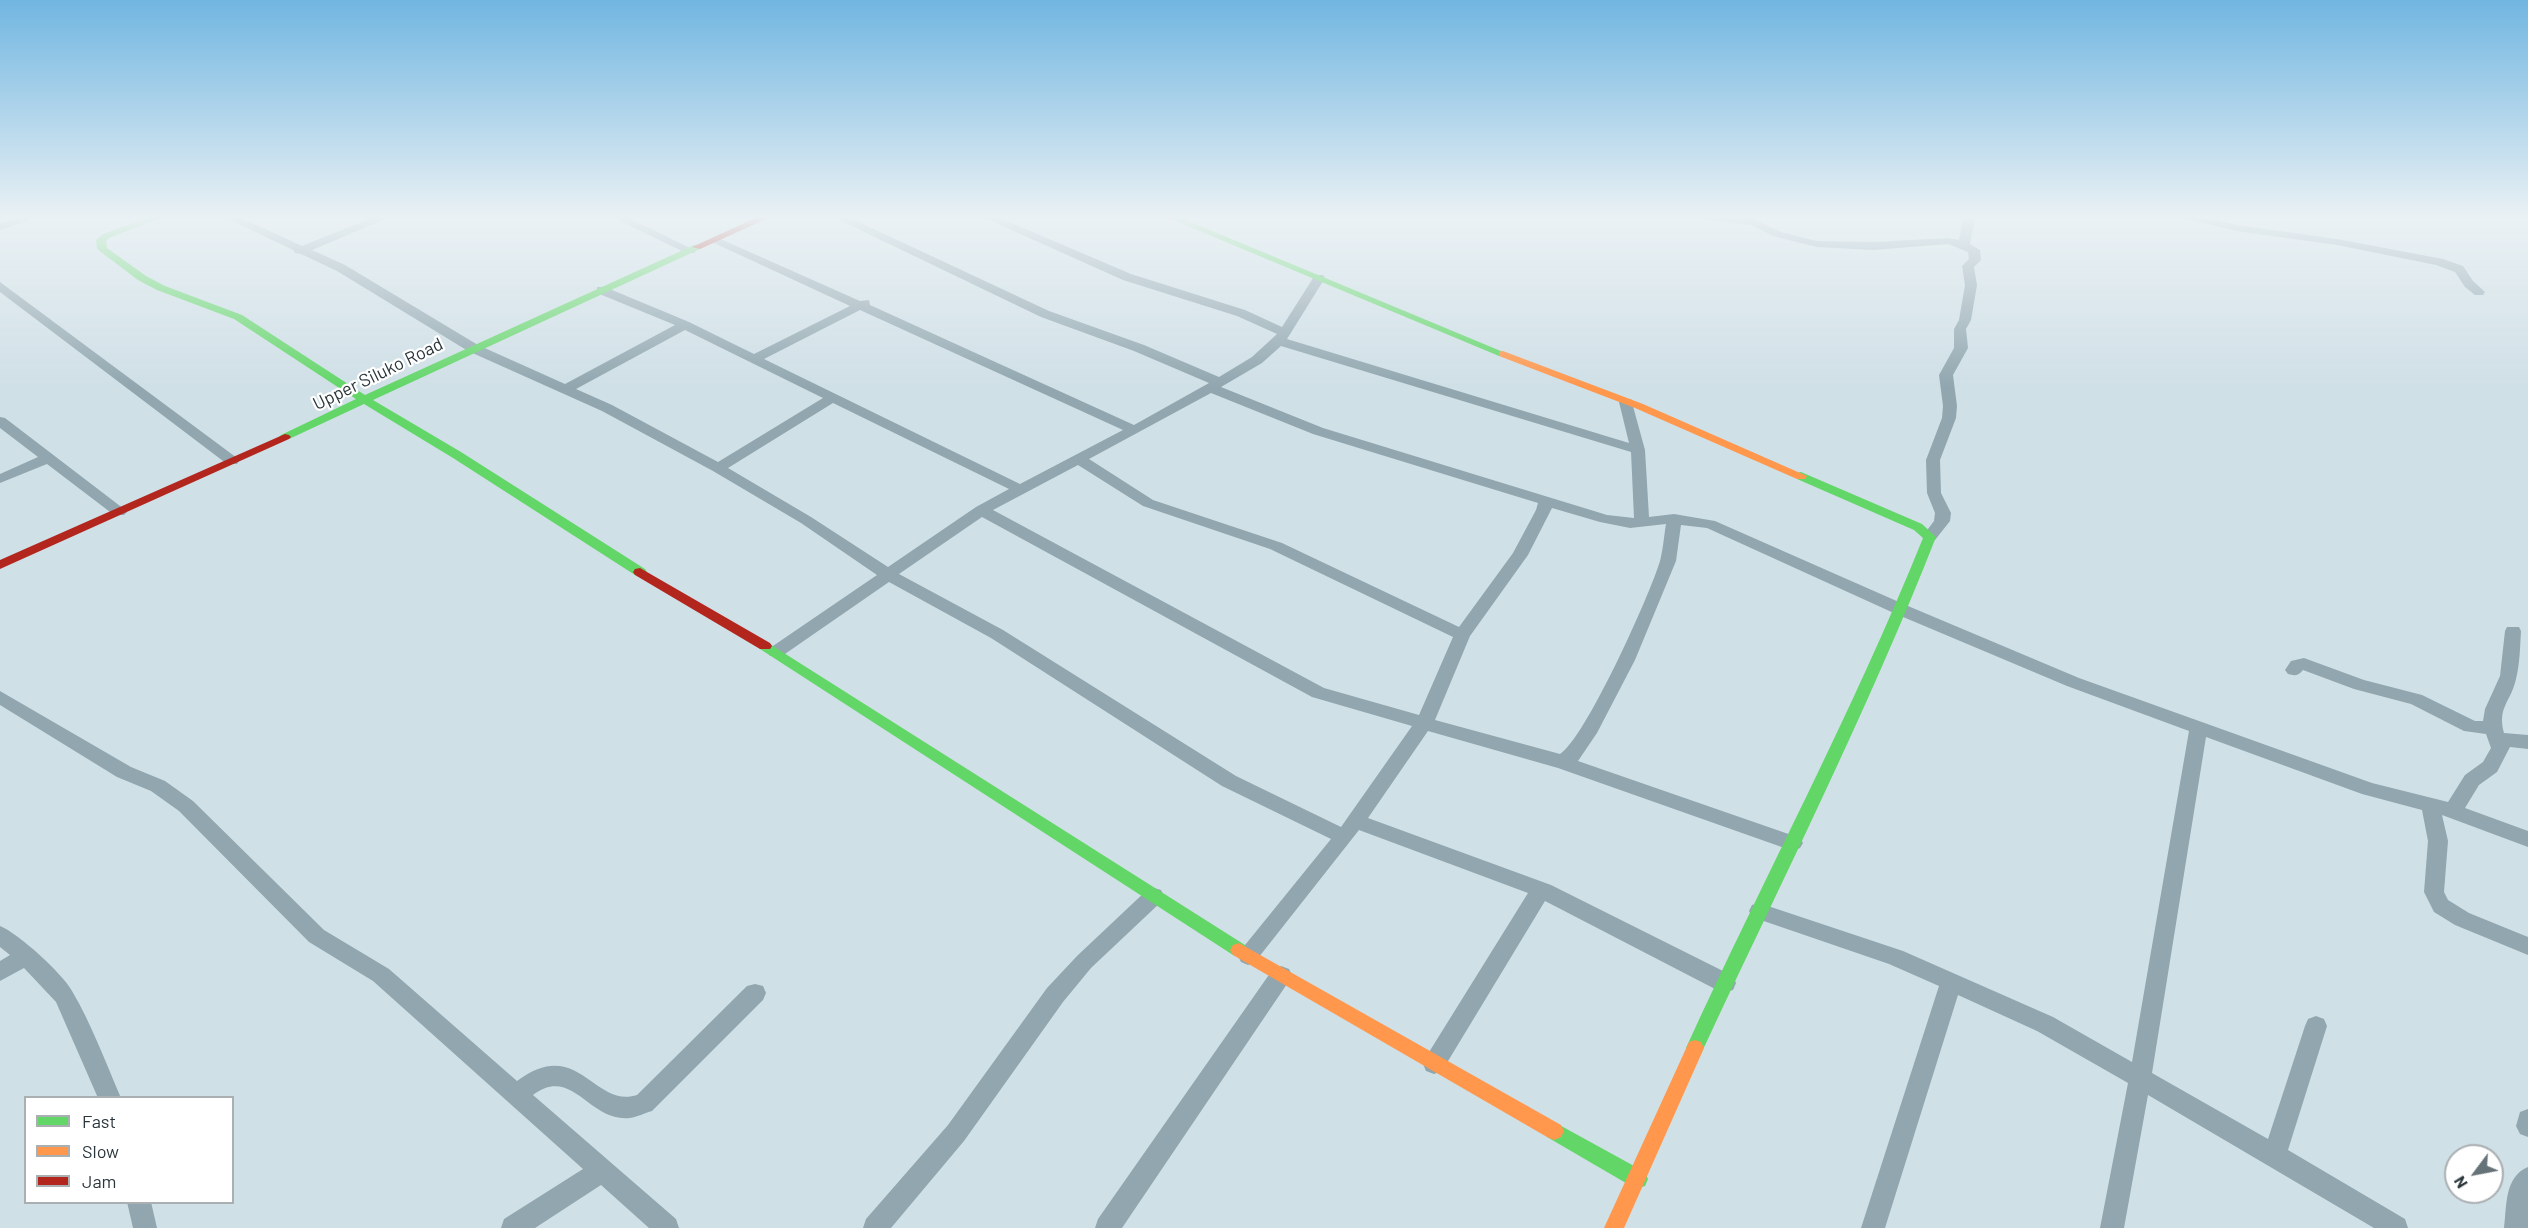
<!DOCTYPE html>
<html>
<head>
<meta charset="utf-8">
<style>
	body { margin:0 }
	#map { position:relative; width:2528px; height:1228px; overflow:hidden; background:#d0e0e7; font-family:Barlow,sans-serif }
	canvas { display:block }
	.legend { position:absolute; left:24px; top:1096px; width:210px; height:108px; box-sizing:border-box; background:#fff; border:2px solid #aaafb1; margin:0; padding:8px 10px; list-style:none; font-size:18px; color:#2b363b }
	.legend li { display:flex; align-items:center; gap:12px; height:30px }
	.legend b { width:30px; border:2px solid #aaafb1 }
	.north { position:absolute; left:2444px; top:1144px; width:60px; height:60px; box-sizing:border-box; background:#fff; border:2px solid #aaafb1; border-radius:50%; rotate:238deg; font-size:16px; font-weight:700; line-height:24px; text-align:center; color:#2b363b }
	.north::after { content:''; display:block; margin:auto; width:21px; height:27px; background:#657277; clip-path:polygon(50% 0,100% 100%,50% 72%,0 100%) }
</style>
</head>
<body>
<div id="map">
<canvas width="2528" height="1228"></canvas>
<ul class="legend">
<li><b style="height:8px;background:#63d668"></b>Fast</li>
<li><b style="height:8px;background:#ff974d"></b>Slow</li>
<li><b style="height:8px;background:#b3261e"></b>Jam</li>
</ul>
<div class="north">N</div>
</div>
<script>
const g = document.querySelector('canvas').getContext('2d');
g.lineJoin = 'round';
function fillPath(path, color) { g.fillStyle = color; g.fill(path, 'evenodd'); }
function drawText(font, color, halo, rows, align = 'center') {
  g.font = font + ' Barlow,sans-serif'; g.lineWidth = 4.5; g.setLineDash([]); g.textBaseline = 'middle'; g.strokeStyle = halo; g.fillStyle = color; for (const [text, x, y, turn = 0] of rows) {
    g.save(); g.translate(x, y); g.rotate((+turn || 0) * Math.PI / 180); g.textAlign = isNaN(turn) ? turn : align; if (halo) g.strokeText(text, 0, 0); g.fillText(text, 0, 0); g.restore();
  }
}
fillPath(new Path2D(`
	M28,215H45L0,230V223Z
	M220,215H235L302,246L379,215H395L312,250L345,265L478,345L565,384L675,325L597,293V287H605L689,322L754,354L850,306L712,242L710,240L716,237L860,301L869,300L870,305L1134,425L1209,383L1134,351L1041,317L829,215H844L1049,311L1144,345L1219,377L1252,357L1277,334L1237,316L1123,280L978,215H993L1131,274L1245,310L1282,327L1315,275H1323L1325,278L1287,339L1629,443L1619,402L1621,399H1631L1645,450L1649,517L1674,514L1715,521L1908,606L2079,678L2372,783L2448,802L2465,775L2483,762L2491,748L2486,734L2464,731L2411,704L2354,689L2303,670C2298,676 2295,676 2288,674L2285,670L2291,661L2304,658L2364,680L2422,695L2475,721H2483L2485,709L2500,676L2505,631L2507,627H2519L2521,631C2520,647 2520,663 2516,679C2511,702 2497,707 2504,733L2528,735V749L2510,747L2497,772L2479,785L2465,808L2528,831V847L2442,815L2448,841L2444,892L2448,900L2469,913L2528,937V955L2455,925L2434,912L2424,892L2428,841L2422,810L2362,794L2206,737L2152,1073L2268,1139L2305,1026L2308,1019L2316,1016L2324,1019L2327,1026L2288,1150L2405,1219L2408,1228H2374L2148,1095L2124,1228H2100L2128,1083L2037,1031L1958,995L1885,1228H1861L1939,986L1889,964L1752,917L1749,911L1752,905L1759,903L1903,951L2053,1017L2132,1062L2189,731L2067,686L1896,614L1707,528L1681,525L1676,561L1635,660L1597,733L1578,761L1800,838L1803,843L1800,848L1793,851L1558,768L1428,731L1368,818L1551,885L1733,976L1736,983L1733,990L1725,992L1717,990L1545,901L1442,1071L1434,1074L1426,1071L1423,1064L1426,1057L1528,893L1359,830L1255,962L1248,965L1241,962L1238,956L1241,950L1331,839L1222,786L991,638L889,582L782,656H770L768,652L770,648L877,575L801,523L713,471L602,411L468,351L337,271L301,254L295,253L293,250ZM860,310L1123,430L1020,484L764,359ZM685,330L823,398L718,462L612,405L576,389ZM1281,346L1631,452L1634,518L1607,515L1323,428L1221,387L1262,363ZM1211,393L1313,434L1538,503L1536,510L1513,553L1459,627L1282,543L1153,500L1089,459ZM833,403L1009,489L976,507L888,567L811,517L728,468ZM1078,465L1143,506L1270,549L1453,637L1419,715L1324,688L993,510ZM1552,508L1600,522L1630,528L1666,524C1664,536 1663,550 1660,561C1650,595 1585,739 1560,754L1435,720L1470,636L1528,555ZM982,517L1312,697L1412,726L1341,827L1236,776L1003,630L899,574Z
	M608,215H623L696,251L694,253H686Z
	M1702,215L1754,219L1781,232L1817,241L1873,242L1948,238L1959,240L1964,215H1976L1970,244L1980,250L1981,260L1974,267L1977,285L1971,320L1966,329L1968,348L1953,375L1957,406L1956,418L1940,460L1941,493L1951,513L1950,521L1935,540L1930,542L1922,537L1934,521L1935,513L1927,493L1926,460L1942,418L1943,406L1939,375L1954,348V329L1959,320L1965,285L1962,266L1969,259L1968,252L1948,244L1873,250L1817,247L1773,236L1751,225L1702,219Z
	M2176,215H2196L2236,225L2337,239L2443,259L2463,266L2473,281L2485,292L2483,295H2475L2465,287L2455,272L2436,265L2337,245L2236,231L2178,217Z
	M0,282L237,458L239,461L237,464H227L0,292Z
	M0,417L5,418L124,509L127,512L124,515H114L47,464L0,483V474L38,457L0,428Z
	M0,691L131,767L165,781L193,801L324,930L389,969L517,1081C578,1035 594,1109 637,1095L747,986L755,984L763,986L766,993L763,1000L652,1111C645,1113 637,1117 630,1118C589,1123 573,1065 533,1095L676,1219L679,1228H649L601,1185L535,1228H501L504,1219L583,1169L373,981L309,942L179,811L151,791L117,777L0,705Z
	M1154,888L1161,890L1164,896L1161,902L1091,968L1063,1002L964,1141L891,1228H863L866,1219L948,1125L1047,988L1077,956L1147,890Z
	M0,926C18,933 63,974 72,991C91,1023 106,1063 121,1098H98L56,1002L24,968L0,981V961L10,955L0,947Z
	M1281,966L1289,969L1292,975L1289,981L1122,1228H1095L1098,1219L1273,969Z
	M2528,1109V1137L2520,1134L2516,1126L2520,1112Z
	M2528,1167V1228H2504C2507,1206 2504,1177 2528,1167Z
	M127,1202H151L157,1228H133Z`), '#91a6af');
fillPath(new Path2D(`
	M156,215H169L109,238L106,241L107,248L146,276L165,286L242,315L365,395L694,245H700V249L373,400L461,452L645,569L647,572L645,575H635L453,458L364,404L289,439H281L279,437L281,435L356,399L234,319L157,290L138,280L97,249L96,240L103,234Z
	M1161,215H1174L1508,354L1507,356H1499Z
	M1801,472L1922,524L1936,537C1867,713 1781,882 1701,1054L1695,1056L1689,1054L1686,1048C1764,877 1853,712 1923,538L1914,530L1797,479L1795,476L1797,473Z
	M765,641L1245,945L1248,950L1245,955L1239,957L1233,955L760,649L758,646L760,643Z
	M1554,1122L1645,1172L1648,1179L1645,1186L1638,1188L1631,1186L1547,1137L1544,1131L1547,1125Z`), '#63d668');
fillPath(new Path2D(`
	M1503,351L1643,404L1807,476L1805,479H1797L1635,408L1499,356V352Z
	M1239,943L1561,1125L1564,1131L1561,1137L1554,1140L1547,1137L1233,955L1230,950L1233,945Z
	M1695,1040L1701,1042L1704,1048L1624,1228H1604L1689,1042Z`), '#ff974d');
fillPath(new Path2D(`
	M762,215H775L700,249L692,247Z
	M285,434L289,435L291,437L289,439L0,569V560Z
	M640,568L770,643L772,646L770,649H760L635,575L633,572L635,569Z`), '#b3261e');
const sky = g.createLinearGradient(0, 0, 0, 387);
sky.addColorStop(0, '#71b6e1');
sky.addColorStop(0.56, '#eaf1f4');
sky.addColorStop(1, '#eaf1f400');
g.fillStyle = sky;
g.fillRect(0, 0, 2528, 387);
drawText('18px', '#2b363b', '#fff', [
	["Upper Siluko Road",378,374,-26]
]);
</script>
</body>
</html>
